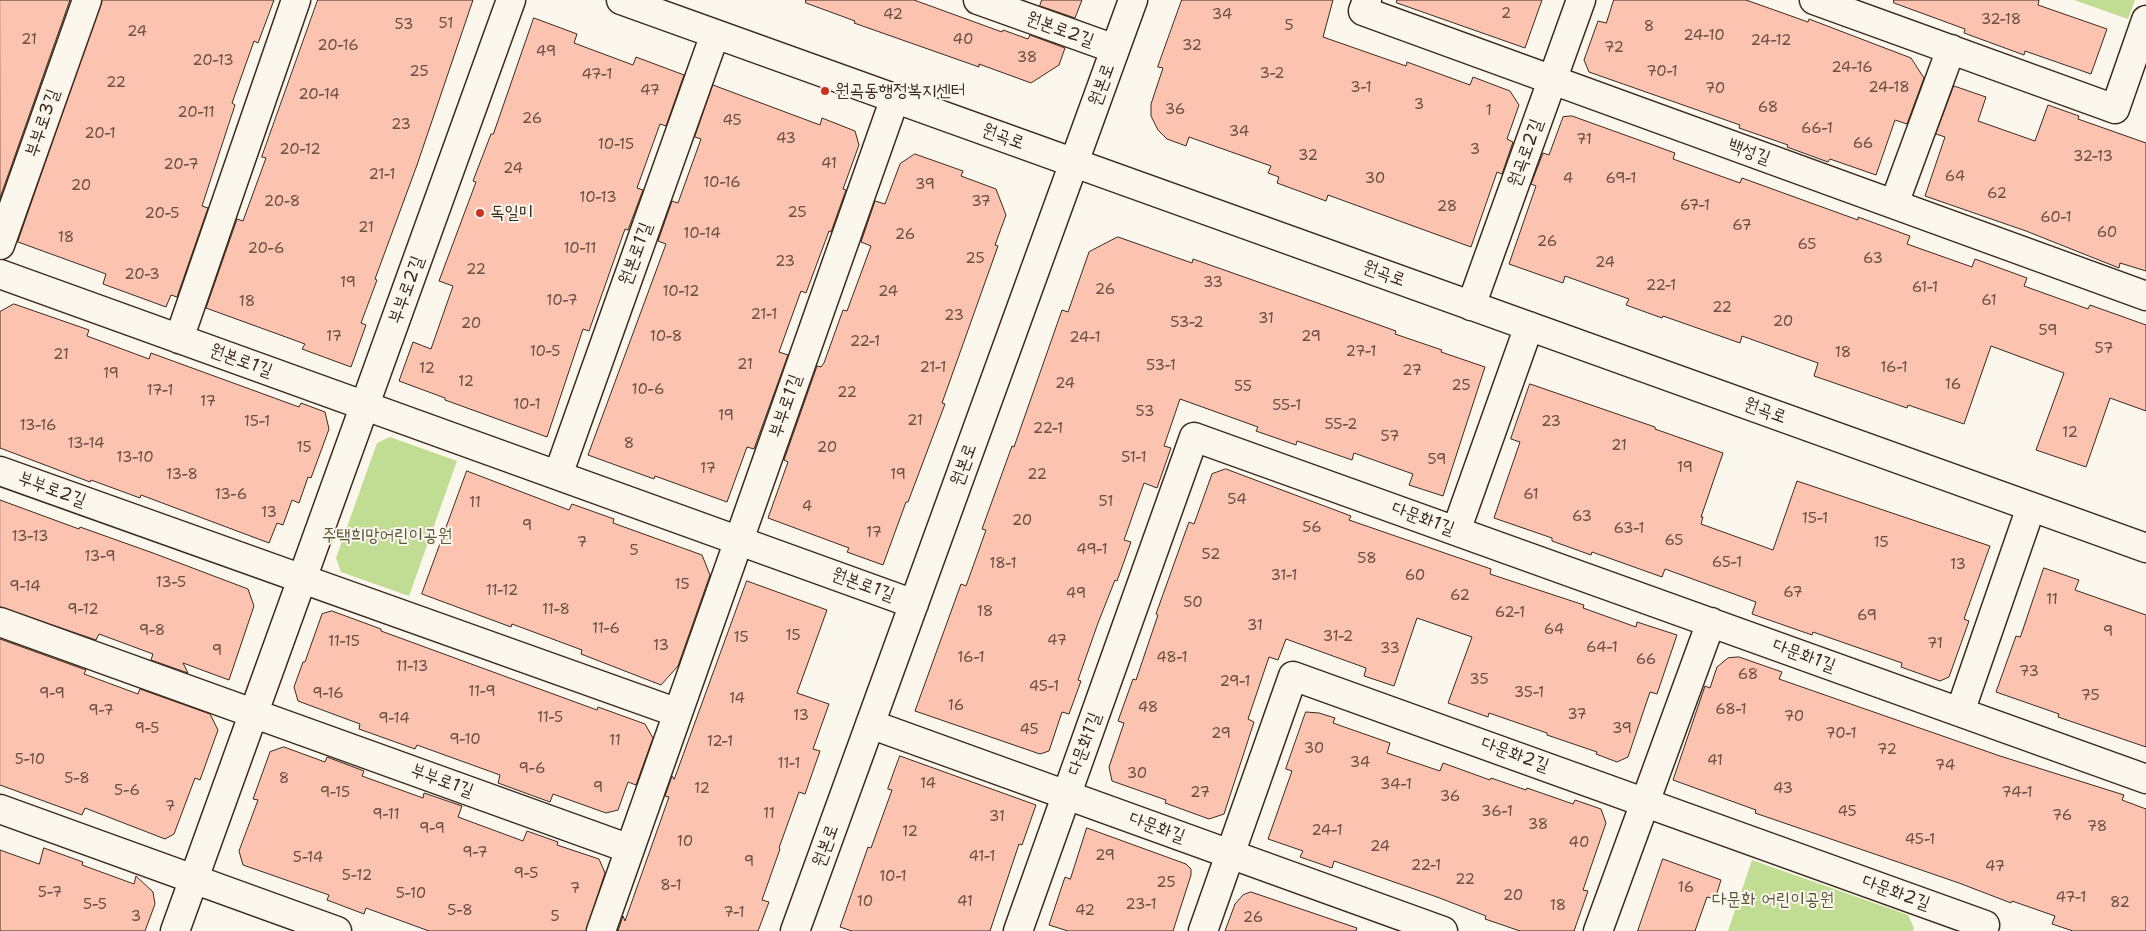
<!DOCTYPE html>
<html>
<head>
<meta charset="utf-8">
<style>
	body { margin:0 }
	canvas { display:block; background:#fbf7ec }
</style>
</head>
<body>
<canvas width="2146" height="931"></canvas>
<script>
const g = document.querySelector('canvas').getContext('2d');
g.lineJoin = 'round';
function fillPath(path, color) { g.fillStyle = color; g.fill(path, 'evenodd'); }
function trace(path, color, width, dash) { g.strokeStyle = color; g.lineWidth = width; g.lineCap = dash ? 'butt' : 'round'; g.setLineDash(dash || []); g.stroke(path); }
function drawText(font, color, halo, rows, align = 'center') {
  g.font = font + ' "Shantell Sans","Poor Story",sans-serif'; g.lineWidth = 4; g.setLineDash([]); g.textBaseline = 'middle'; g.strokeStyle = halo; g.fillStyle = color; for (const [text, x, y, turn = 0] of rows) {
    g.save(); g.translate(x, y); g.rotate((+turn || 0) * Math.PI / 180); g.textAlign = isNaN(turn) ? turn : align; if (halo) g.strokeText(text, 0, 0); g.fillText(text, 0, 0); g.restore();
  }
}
fillPath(new Path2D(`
	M2074,0H2135L2128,19Z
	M390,437L457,461L409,596L341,572L336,558L377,443Z
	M1752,860L1908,915L1914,928L1913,931H1728Z`), '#c1dc93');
const building = new Path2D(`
	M0,0H70L0,198Z
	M102,0H274L258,43L254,41L232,103L235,105L202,206L208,208L177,297L171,295L166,307L103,284L106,274L18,242Z
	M318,0H473L417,165L375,279L377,280L361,323L366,325L351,367L302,349L305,344L206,308L237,219L243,221L266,158L262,157Z
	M806,0H914L1002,32L1003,30L1028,39L1030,35L1065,48L1059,65L1031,83L979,64V67L854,23L855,21L806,3Z
	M1042,0H1082L1075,18L1040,6Z
	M1182,0H1333L1323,37L1406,66L1407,62L1470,85L1473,77L1510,91L1519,105L1507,139L1513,142L1502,174L1497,172L1471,247L1328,195L1326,201L1277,183L1279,177L1268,173L1271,166L1189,137L1186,146L1167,139L1158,130L1151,116V104L1163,68L1158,67Z
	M1397,0H1542L1525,48L1397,3Z
	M1614,0H1746L1808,22L1809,19L1911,58L1924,78L1907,124L1895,120L1876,175L1830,159L1828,162L1787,147L1788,145L1739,128L1740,125L1589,72L1584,60L1598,21L1606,23Z
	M1894,0H2039L2038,5L2107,29L2091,74L2025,51L2024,55L1964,33L1965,29L1894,3Z
	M534,18L577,34L574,43L633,65L636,57L684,75L666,126L660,124L637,188L643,190L628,230L625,229L589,331L583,329L547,437L445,400V398L399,381L413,342L431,349L453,286L439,281L476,182L473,181L491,134H493Z
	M713,85L820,125L822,118L855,131L859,145L843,189L846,190L831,232L829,231L806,293L801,291L779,352L788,355L754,449L747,447L727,502L655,476L654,479L588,455L666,244L658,241L672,201L678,203L701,139L695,137Z
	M1954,86L1986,97L1978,121L2035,141L2048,105L2079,116L2078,119L2146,143V271L2120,263L2119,268L2026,231L1925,196L1945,137L1936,134Z
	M1572,116L1675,153L1673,159L1740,183L1742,178L1858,220V217L1910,236L1907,244L1972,267L1975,259L2027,278L2024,286L2088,309L2090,305L2146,325V411L2110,398L2086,467L2036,450L2064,373L1991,346L1964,424L1908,405L1907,408L1814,376L1818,363L1742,336L1740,343L1663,316L1662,318L1626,305L1629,299L1565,276L1563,283L1509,264L1536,186L1531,184L1543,153L1549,155L1563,117Z
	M915,154L963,171L961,176L996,189L1006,215L995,245L998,246L942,403L945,404L908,502H906L883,565L847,552L849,548L768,518L788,462L784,460L817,366L821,367L824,363L843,310L847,311L871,246L861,242L875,201L885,204L900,164Z
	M1118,237L1192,263L1193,259L1298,296L1396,331L1395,334L1442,350L1441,352L1485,367L1443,496L1409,485L1413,474L1354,453L1352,460L1297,441L1296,445L1256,431L1258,427L1180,399L1164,446L1171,448L1157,488L1144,483L1124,540L1131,542L1117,581L1115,580L1098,623L1078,680L1081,681L1069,714L1062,712L1049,751L1040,754L915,711L961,584L966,586L986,530L982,529L1012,446L1014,447L1062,310L1068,312L1089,252Z
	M14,304L89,330L87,336L149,359L151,353L299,407L301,403L325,412L329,429L311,478L308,477L299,503L292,500L283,525L277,523L269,543L141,495L140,498L91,480L90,482L0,448V312Z
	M1530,384L1655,427V429L1723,453L1701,517H1703L1701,524L1773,550L1797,481L1990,546L1964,619L1969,621L1949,677L1940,681L1901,667L1902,663L1813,632L1812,635L1752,614L1756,602L1665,569L1662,577L1592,552L1591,555L1552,541V538L1494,518L1520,442L1511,439Z
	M1226,469L1351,516L1349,520L1491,569L1490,574L1584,605L1583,608L1636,627L1637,622L1677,635L1657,694L1650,692L1628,757L1617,762L1596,754L1597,752L1547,735V733L1489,713L1488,717L1448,703L1472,637L1417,618L1394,686L1364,676L1366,668L1286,639L1278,660L1269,657L1248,719L1254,722L1224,814L1209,819L1165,803L1166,800L1112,781L1109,767L1124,723L1118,721L1133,679L1136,680L1158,615L1156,614L1189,522L1194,524L1212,474Z
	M467,471L569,510L572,504L614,519L613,523L702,555L710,575L678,666L661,685L581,654L582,650L512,624L511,627L422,594Z
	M0,500L79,529L80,527L153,553L248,589L254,606L229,680L183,663L188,673L151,660L153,654L99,634L96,640L0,607Z
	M2044,568L2079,580L2075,590L2146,615V747L2058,717L2059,714L1996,692L2016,636L2020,637Z
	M747,581L827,610L797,693L829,704L813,749L820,751L805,794L799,792L779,848L780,849L762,900L769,902L758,931H618L623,916L625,921L669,797L665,796L672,776L674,779Z
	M332,611L381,629V631L597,710L598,707L645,724L653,738L636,785L628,782L618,810L606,813L553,794L550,802L498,783L500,775L417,745L415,749L359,729L360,724L298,701L294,687L303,662H305L322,614Z
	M0,639L86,670L84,674L138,694L140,689L210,714L218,730L200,780L195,778L174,834L165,839L85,808L82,815L0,785Z
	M1739,657L1782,672L1779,679L2000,756L2124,795L2122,800L2146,809V931H2073L2052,924L2055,916L2012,901L2011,903L1959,883L1755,813L1756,810L1673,780L1705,686L1710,688L1717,667L1728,658Z
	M1306,712L1319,713L1335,718L1333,723L1390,743L1387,753L1440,771L1443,763L1490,780L1491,778L1526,790L1527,788L1573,804L1575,800L1601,809L1606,823L1583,890L1588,891L1574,931H1520L1485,919L1486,916L1437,897L1334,861L1332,868L1300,857L1303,851L1268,839L1292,771L1286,769Z
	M284,747L325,762L327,757L364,771L362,776L423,798L424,793L462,806L458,817L523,841L527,831L558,842L557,845L599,859L605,873L586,931H429L366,908L364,914L327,900L329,895L243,865L239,851L258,800L253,799L270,752Z
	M900,756L1036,805L1022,845L1019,844L990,931H852L840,927L868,847L871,848L892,790L888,789Z
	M1087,828L1186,864L1191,869V875L1173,931H1068L1049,925L1065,877L1070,879Z
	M44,848L83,862L82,865L134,884L136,876L153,892L155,904L145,931H0V850L39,864Z
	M1663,859L1721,880L1715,899L1707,897L1695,931H1638Z
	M1251,892L1357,928L1356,931H1225L1235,904L1243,895Z`);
fillPath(building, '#fcc3b1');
trace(building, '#3b2a1e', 1);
const minor = new Path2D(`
	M621,0L2146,548
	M978,0L1115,49
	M1367,0L1363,11L2146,296
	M1814,0L2115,109L2146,20
	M1894,204L1951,49
	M0,245L87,0
	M0,274L914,604
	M1471,306L1581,0
	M179,339L296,0
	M0,471L678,713
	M558,475L715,34
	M1456,531L1529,326
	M0,622L630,849
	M1960,712L2031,507
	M870,724L1443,931
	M0,809L337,931
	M175,931L511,0
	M601,931L895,98
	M795,931L1133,0
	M1018,931L1194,437L2146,779
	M1203,931L1293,676L1985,925L1982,931
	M1598,931L1711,622`);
trace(minor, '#3b2a1e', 31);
trace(minor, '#fbf7ec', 28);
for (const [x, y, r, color] of [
	[825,91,5,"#c8321e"],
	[480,213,5,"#c8321e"]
]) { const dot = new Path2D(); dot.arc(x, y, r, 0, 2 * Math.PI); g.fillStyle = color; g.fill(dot); trace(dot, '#fbf7ec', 2); }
drawText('15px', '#6b5043', null, [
	["2",1506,14],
	["42",893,15],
	["34",1222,15],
	["32-18",2001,20],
	["51",446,24],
	["53",404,25],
	["5",1289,26],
	["8",1649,27],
	["24",137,32],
	["24-10",1704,36],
	["21",29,40],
	["40",963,40],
	["24-12",1771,41],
	["20-16",338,46],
	["32",1192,46],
	["72",1614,48],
	["49",546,52],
	["38",1027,58],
	["20-13",213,61],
	["24-16",1852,68],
	["25",419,72],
	["70-1",1662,72],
	["3-2",1272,74],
	["47-1",597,75],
	["22",116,83],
	["3-1",1361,88],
	["24-18",1889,88],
	["70",1715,89],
	["47",650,91],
	["20-14",319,95],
	["3",1419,105],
	["68",1768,108],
	["36",1175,110],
	["1",1489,111],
	["20-11",196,113],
	["26",532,119],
	["45",732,121],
	["23",401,125],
	["66-1",1817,129],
	["34",1239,132],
	["20-1",100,134],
	["43",786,139],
	["71",1584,140],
	["66",1863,144],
	["10-15",616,145],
	["20-12",300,150],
	["3",1475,150],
	["32",1308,156],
	["32-13",2093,157],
	["41",829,164],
	["20-7",181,165],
	["24",513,169],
	["21-1",382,175],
	["64",1955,177],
	["30",1375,179],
	["4",1568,179],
	["69-1",1621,179],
	["10-16",722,183],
	["39",925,185],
	["20",81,186],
	["62",1997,194],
	["10-13",598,198],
	["20-8",282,202],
	["37",981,202],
	["67-1",1695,206],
	["28",1447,207],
	["25",797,213],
	["20-5",162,214],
	["60-1",2056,218],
	["67",1742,226],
	["21",366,228],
	["60",2107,233],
	["10-14",702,234],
	["26",905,235],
	["18",66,238],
	["26",1547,242],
	["65",1807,245],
	["20-6",266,249],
	["10-11",580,249],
	["25",975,259],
	["63",1873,259],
	["23",785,262],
	["24",1605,263],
	["22",476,270],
	["20-3",142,275],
	["19",348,283],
	["33",1213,283],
	["22-1",1661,286],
	["61-1",1925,288],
	["26",1105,290],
	["10-12",681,292],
	["24",888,292],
	["10-7",562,301],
	["61",1989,301],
	["18",247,302],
	["22",1722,308],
	["21-1",764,315],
	["23",954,316],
	["31",1266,319],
	["20",1783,322],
	["53-2",1187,323],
	["20",471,324],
	["59",2048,331],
	["17",334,337],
	["10-8",666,337],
	["29",1311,337],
	["24-1",1085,338],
	["22-1",865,342],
	["57",2104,349],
	["10-5",545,352],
	["27-1",1361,352],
	["18",1843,353],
	["21",61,355],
	["21",745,365],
	["53-1",1161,366],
	["21-1",933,368],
	["16-1",1894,368],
	["12",427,369],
	["27",1412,371],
	["19",111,374],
	["12",466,382],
	["24",1065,384],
	["16",1953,385],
	["25",1461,386],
	["55",1243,387],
	["10-6",648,390],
	["17-1",160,391],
	["22",847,393],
	["17",208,402],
	["10-1",527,405],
	["55-1",1287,406],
	["53",1145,412],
	["19",726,416],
	["21",915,421],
	["15-1",257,422],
	["23",1551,422],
	["55-2",1341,425],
	["13-16",38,426],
	["22-1",1048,429],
	["12",2070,433],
	["57",1390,437],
	["13-14",86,444],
	["8",629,444],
	["21",1619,446],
	["15",304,448],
	["20",827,448],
	["13-10",135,458],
	["51-1",1134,458],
	["59",1437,460],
	["19",1685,468],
	["17",708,469],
	["13-8",182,475],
	["19",898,475],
	["22",1037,475],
	["13-6",231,495],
	["61",1531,495],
	["54",1237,500],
	["51",1106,502],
	["11",475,503],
	["4",807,507],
	["13",269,513],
	["63",1582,517],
	["15-1",1815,519],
	["20",1022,521],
	["9",527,526],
	["56",1312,528],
	["63-1",1629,529],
	["17",874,533],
	["13-13",30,537],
	["65",1674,541],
	["7",582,543],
	["15",1881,543],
	["49-1",1092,550],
	["5",634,551],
	["52",1211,555],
	["13-9",100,557],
	["58",1367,559],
	["65-1",1727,563],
	["18-1",1003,564],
	["13",1958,565],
	["31-1",1284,576],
	["60",1415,576],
	["13-5",171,583],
	["15",682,585],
	["9-14",25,587],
	["11-12",502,591],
	["67",1793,593],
	["49",1076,594],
	["62",1460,596],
	["11",2052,600],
	["50",1193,603],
	["9-12",83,610],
	["11-8",556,610],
	["18",985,612],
	["62-1",1510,613],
	["69",1867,616],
	["31",1255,626],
	["11-6",606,629],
	["64",1554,630],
	["9-8",152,631],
	["9",2108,632],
	["15",793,636],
	["31-2",1338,637],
	["15",741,638],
	["47",1057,641],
	["11-15",344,642],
	["71",1935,644],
	["13",661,646],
	["64-1",1602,648],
	["33",1390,649],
	["9",217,651],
	["16-1",971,658],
	["48-1",1172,658],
	["66",1646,660],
	["11-13",412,667],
	["73",2029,672],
	["68",1748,675],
	["35",1479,680],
	["29-1",1235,682],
	["45-1",1044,687],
	["11-9",482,692],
	["35-1",1529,693],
	["9-9",52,694],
	["9-16",328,694],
	["75",2090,696],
	["14",737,699],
	["16",956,706],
	["48",1148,708],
	["68-1",1731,710],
	["9-7",101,711],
	["37",1577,715],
	["13",801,716],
	["70",1794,717],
	["11-5",550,718],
	["9-14",394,719],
	["9-5",147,729],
	["39",1622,729],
	["45",1029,730],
	["29",1221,734],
	["70-1",1841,734],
	["9-10",465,740],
	["11",615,741],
	["12-1",720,742],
	["30",1314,749],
	["72",1887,750],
	["5-10",30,760],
	["41",1715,761],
	["34",1360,763],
	["11-1",789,764],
	["74",1945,766],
	["9-6",532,769],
	["30",1137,774],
	["5-8",77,779],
	["8",284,779],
	["14",928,784],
	["34-1",1396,785],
	["9",598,788],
	["12",702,789],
	["43",1783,789],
	["5-6",127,791],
	["9-15",335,793],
	["27",1200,793],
	["74-1",2017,793],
	["36",1450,797],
	["7",170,807],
	["36-1",1497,812],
	["45",1847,812],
	["11",769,814],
	["9-11",386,815],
	["76",2062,816],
	["31",997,817],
	["38",1538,825],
	["78",2097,827],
	["9-9",432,829],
	["24-1",1327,831],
	["12",910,832],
	["45-1",1920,840],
	["10",685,842],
	["40",1579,843],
	["24",1380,847],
	["9-7",475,853],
	["29",1105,856],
	["41-1",982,857],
	["5-14",308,858],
	["9",749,862],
	["22-1",1426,866],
	["47",1995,867],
	["9-5",526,874],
	["5-12",357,876],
	["10-1",893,877],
	["22",1465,880],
	["25",1166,883],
	["8-1",671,886],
	["16",1686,888],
	["7",575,889],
	["5-7",50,893],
	["5-10",411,894],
	["20",1513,896],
	["47-1",2071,898],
	["10",865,902],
	["41",965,902],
	["82",2120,903],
	["5-5",95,905],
	["23-1",1141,905],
	["18",1558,906],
	["5-8",460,911],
	["42",1085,911],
	["7-1",734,913],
	["3",136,917],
	["5",555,917],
	["26",1253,918]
]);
drawText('18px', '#3b2a1e', '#fbf7ec', [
	["원본로2길",1060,30,20],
	["원본로",1102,85,-70],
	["부부로3길",43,123,-71],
	["원곡로",1003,137,20],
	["백성길",1749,152,20],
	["원곡로2길",1526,153,-70],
	["원본로1길",636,254,-70],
	["원곡로",1384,274,20],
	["부부로2길",407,290,-70],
	["원본로1길",241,361,20],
	["부부로1길",786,406,-71],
	["원곡로",1765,411,20],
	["원본로",964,465,-70],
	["부부로2길",52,490,20],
	["다문화1길",1423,519,20],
	["원본로1길",863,585,20],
	["다문화1길",1804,656,20],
	["다문화1길",1085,744,-70],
	["다문화2길",1515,755,20],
	["부부로1길",442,781,20],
	["다문화길",1157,828,20],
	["원본로",826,846,-70],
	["다문화2길",1896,893,20]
]);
drawText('18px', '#3b2a1e', '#fbf7ec', [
	["원곡동행정복지센터",835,91],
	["독일미",490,213]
], 'left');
drawText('18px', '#5c563b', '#fbf7ec', [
	["주택희망어린이공원",387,536],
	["다문화 어린이공원",1773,900]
]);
</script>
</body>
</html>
